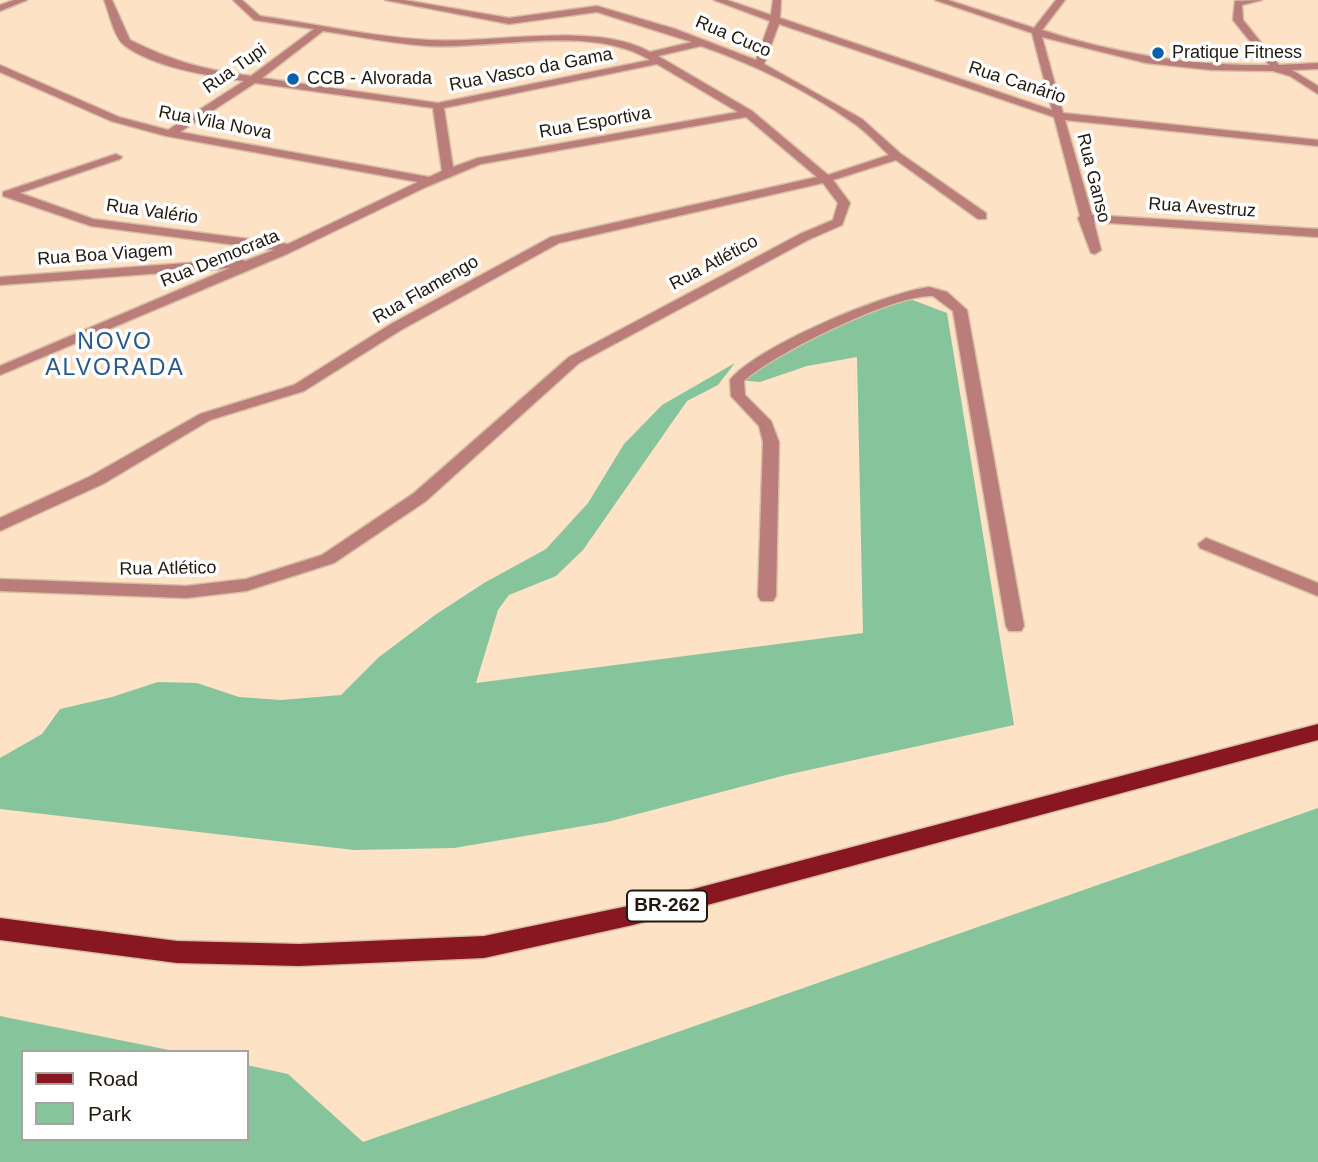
<!DOCTYPE html>
<html>
<head>
<meta charset="utf-8">
<style>
	body { margin:0 }
	#map { position:relative; width:1318px; height:1162px; overflow:hidden; background:#fde2c6; font-family:Helvetica,sans-serif }
	canvas { display:block }
	.legend { position:absolute; left:21px; top:1050px; width:228px; height:91px; box-sizing:border-box; background:#fff; border:2px solid #a7a39f; margin:0; padding:9px 12px; list-style:none; font-size:21px; color:#22190f }
	.legend li { display:flex; align-items:center; gap:14px; height:35px }
	.legend b { width:35px; border:2px solid #a7a39f }
</style>
</head>
<body>
<div id="map">
<canvas width="1318" height="1162"></canvas>
<ul class="legend">
<li><b style="height:9px;background:#881721"></b>Road</li>
<li><b style="height:19px;background:#86c59b"></b>Park</li>
</ul>
</div>
<script>
const g = document.querySelector('canvas').getContext('2d');
g.lineJoin = 'round';
function fillPath(path, color) { g.fillStyle = color; g.fill(path, 'evenodd'); }
function trace(path, color, width, dash) { g.strokeStyle = color; g.lineWidth = width; g.lineCap = dash ? 'butt' : 'round'; g.setLineDash(dash || []); g.stroke(path); }
function drawText(font, color, halo, rows, align = 'center') {
  g.font = font + ' Helvetica,sans-serif'; g.lineWidth = 7; g.setLineDash([]); g.textBaseline = 'middle'; g.strokeStyle = halo; g.fillStyle = color; for (const [text, x, y, turn = 0] of rows) {
    g.save(); g.translate(x, y); g.rotate((+turn || 0) * Math.PI / 180); g.textAlign = isNaN(turn) ? turn : align; if (halo) g.strokeText(text, 0, 0); g.fillText(text, 0, 0); g.restore();
  }
}
fillPath(new Path2D(`
	M902,296L947,313L1014,725L786,775L607,822L454,848L354,850L0,809V758L42,734L60,709L112,697L158,682L197,683L239,697L281,700L341,695L379,657L435,615L484,583L546,549L588,503L624,444L662,405L735,363L718,385L687,401L583,550L556,576L509,595L498,610L476,683L863,633L857,357L807,366L760,382L737,380L751,366Z
	M1318,808V1162H0V1016L179,1052H23V1139H247V1065L288,1074L363,1142Z`), '#86c59b');
const minor = new Path2D(`
	M14,0H27L0,11V5Z
	M104,0H112L130,40C172,61 205,70 251,76L314,29L254,20L233,0H242L260,16C316,24 373,37 429,40C492,44 596,21 650,52L692,42L597,12L509,24L385,0H404L509,18L597,6L675,29L756,60L770,21L714,0H727L771,15L773,0H781L780,18L1052,110L1032,33L935,0H948L1034,28L1056,0H1065L1042,30C1116,54 1190,66 1269,65L1233,20L1235,1L1262,0L1242,5L1243,20L1279,65L1318,63V69L1292,70L1318,86V94L1290,76L1273,71L1211,70L1146,63L1042,37L1063,113L1318,140V146L1065,120L1092,215L1318,229V237L1094,222L1101,250L1095,254L1091,253L1078,218L1080,216L1054,117L779,24L764,64L862,119L901,154L986,213V219H978L896,160L833,180L850,203L842,225L808,240L579,363L426,501L334,563L246,591L186,598L0,591V579L186,586L246,579L322,555L414,493L569,357L800,234L833,220L838,203L823,183L559,243L401,330L304,391L210,420L103,484L0,531V518L91,476L200,414L294,385L391,324L551,237L817,177L746,117L481,164L426,187L287,254L0,375V366L230,268L0,285V277L240,259L245,261L274,250L91,226L3,196V192L116,154L122,157L120,159L20,193L93,219L288,244L418,182L166,136L111,121L0,72V65L119,117L168,130L244,81C209,76 152,67 124,45C114,37 109,12 104,0ZM323,31C358,36 394,44 429,46C497,49 590,24 650,60L438,103L262,78ZM701,46C753,64 807,90 852,122C866,131 877,144 889,155L828,175L752,111L658,56ZM657,64L738,112L478,158L453,167L444,108ZM255,83L433,108L442,171L429,177L180,132Z
	M929,287L947,292L967,310L1024,626L1021,631H1009L1006,626L953,311L933,296C896,293 771,355 744,381L745,395L771,421L779,442L776,596L773,601H761L758,596L763,442L759,426L731,396L730,380C757,346 885,293 929,287Z
	M1206,538L1318,583V596L1200,548L1198,544Z`);
const major = new Path2D(`
	M1318,724V740L633,925L484,958L299,966L177,963L0,940V918L177,941L299,944L484,936L633,905Z`);
trace(minor, '#d6bea5', 3);
trace(major, '#d6bea5', 3);
fillPath(minor, '#bb7d7a');
fillPath(major, '#881721');
for (const [x, y, r, color] of [
	[1158,53,7,"#0961ae"],
	[293,79,7,"#0961ae"]
]) { const dot = new Path2D(); dot.arc(x, y, r, 0, 2 * Math.PI); g.fillStyle = color; g.fill(dot); trace(dot, '#fff', 2.5); }
drawText('18px', '#22190f', '#fff', [
	["Rua Cuco",733,37,23],
	["Rua Tupi",235,69,-35],
	["Rua Vasco da Gama",531,70,-11],
	["Rua Canário",1017,83,18],
	["Rua Vila Nova",215,123,11],
	["Rua Esportiva",595,123,-10],
	["Rua Ganso",1093,178,76],
	["Rua Avestruz",1202,208,4],
	["Rua Valério",152,212,8],
	["Rua Boa Viagem",105,255,-4],
	["Rua Democrata",220,259,-22],
	["Rua Atlético",714,263,-28],
	["Rua Flamengo",426,290,-30],
	["Rua Atlético",168,569,-1]
]);
drawText('18px', '#22190f', '#fff', [
	["Pratique Fitness",1172,53],
	["CCB - Alvorada",307,79]
], 'left');
for (const [x, y, w] of [
	[667,906,80]
]) { const box = new Path2D(); box.roundRect(x - w / 2, y - 15.5, w, 31, 5); g.fillStyle = '#fff'; g.fill(box); trace(box, '#22190f', 2); }
drawText('bold 19px', '#22190f', null, [
	["BR-262",667,906]
]);
g.letterSpacing = '2px';
drawText('23px', '#28588c', '#fff', [
	["NOVO",115,343],
	["ALVORADA",115,369]
]);
g.letterSpacing = '0px';
</script>
</body>
</html>
